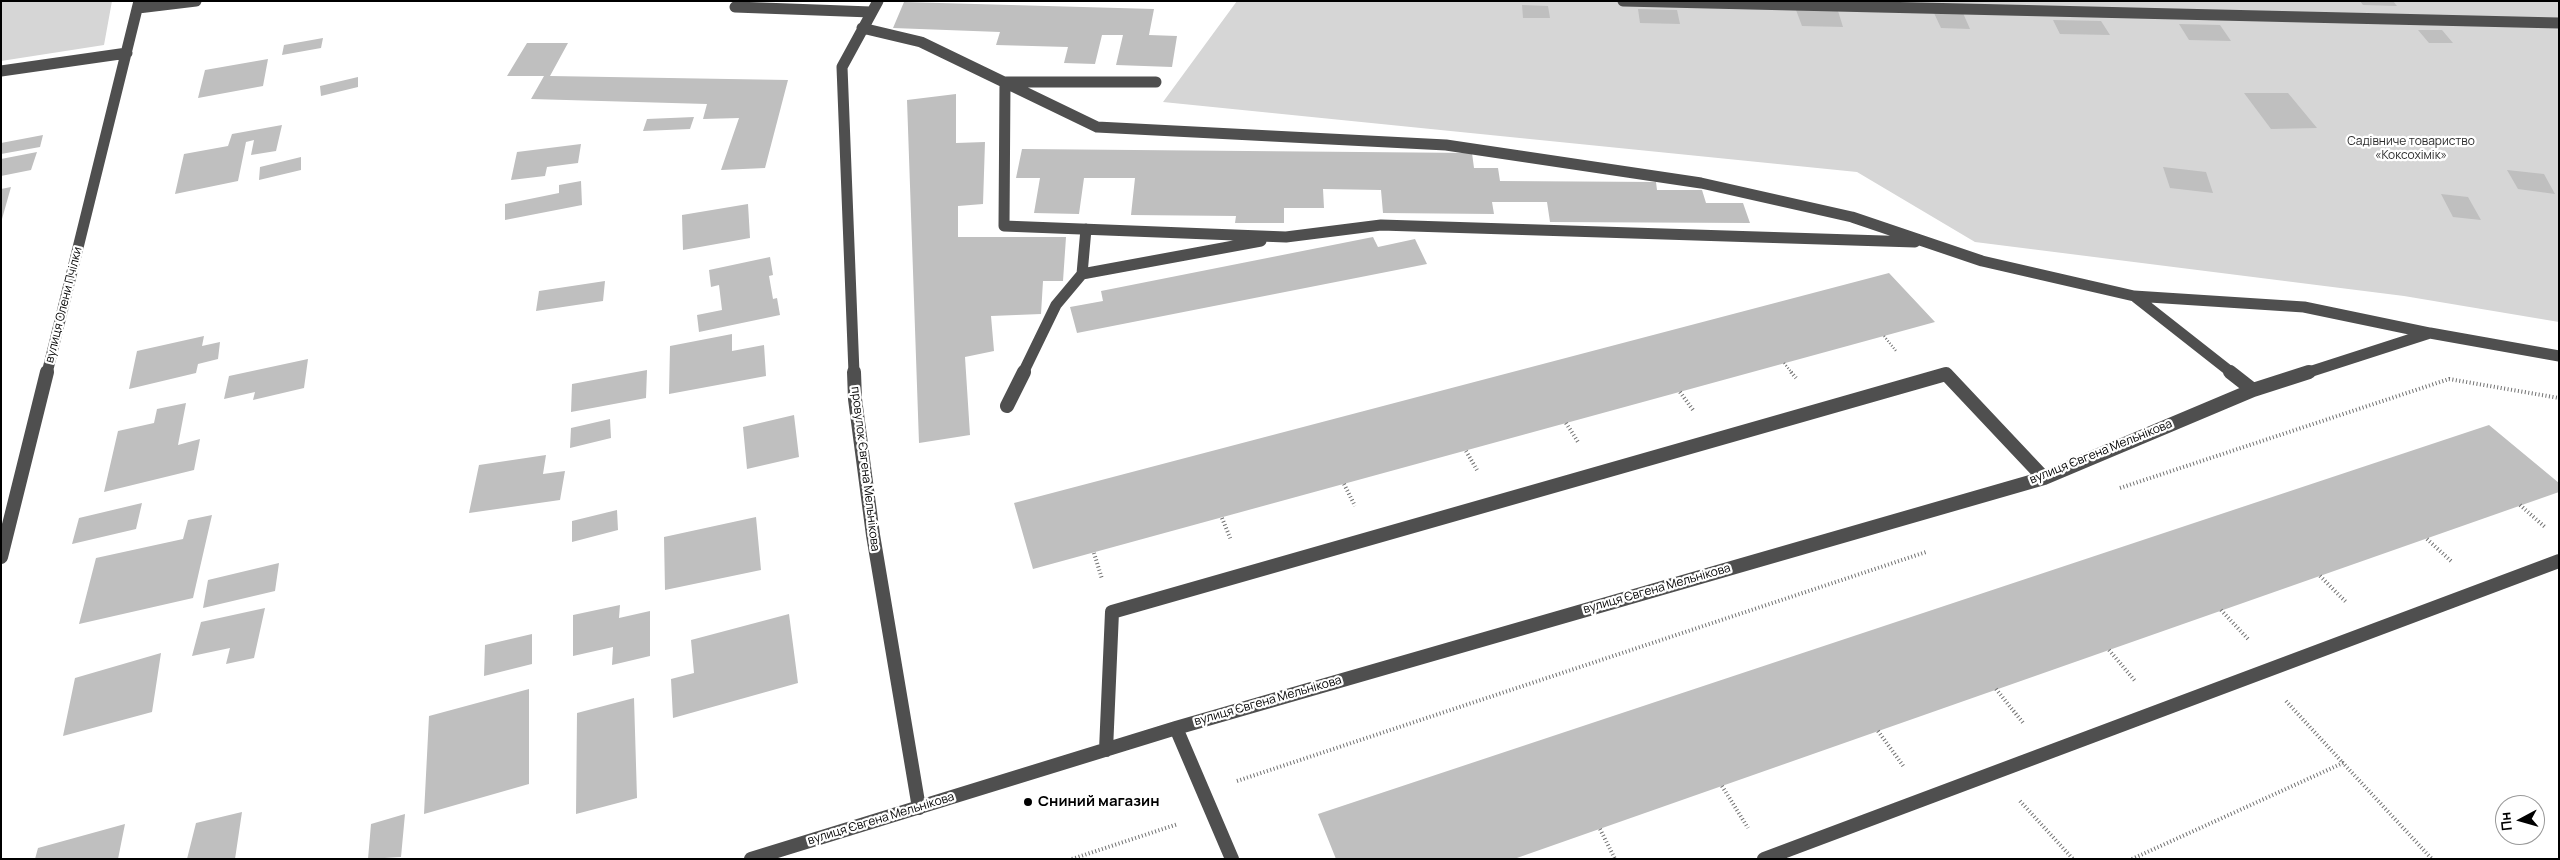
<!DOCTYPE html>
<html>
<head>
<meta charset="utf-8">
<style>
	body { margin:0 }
	#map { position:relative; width:2560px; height:860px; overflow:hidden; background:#fff; font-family:Manrope,sans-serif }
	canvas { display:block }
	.frame { position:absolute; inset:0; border:2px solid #000; pointer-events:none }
	.north { position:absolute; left:2495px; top:795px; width:50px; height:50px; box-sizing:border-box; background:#fff; border:1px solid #999; border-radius:50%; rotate:264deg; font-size:14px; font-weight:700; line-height:20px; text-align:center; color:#000 }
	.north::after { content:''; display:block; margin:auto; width:18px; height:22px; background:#000; clip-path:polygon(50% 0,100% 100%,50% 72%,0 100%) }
</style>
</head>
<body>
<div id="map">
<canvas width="2560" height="860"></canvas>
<div class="frame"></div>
<div class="north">Пн</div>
</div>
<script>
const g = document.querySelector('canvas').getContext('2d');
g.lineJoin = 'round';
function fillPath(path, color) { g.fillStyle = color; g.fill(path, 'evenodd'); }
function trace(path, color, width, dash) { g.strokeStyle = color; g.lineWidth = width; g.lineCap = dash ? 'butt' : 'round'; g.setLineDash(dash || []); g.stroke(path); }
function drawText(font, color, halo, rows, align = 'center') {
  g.font = font + ' Manrope,sans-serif'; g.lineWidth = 4.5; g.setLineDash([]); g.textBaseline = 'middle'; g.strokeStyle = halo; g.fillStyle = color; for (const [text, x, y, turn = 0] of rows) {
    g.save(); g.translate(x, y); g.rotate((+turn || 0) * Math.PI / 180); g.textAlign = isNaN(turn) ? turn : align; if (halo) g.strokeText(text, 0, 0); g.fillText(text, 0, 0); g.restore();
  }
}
fillPath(new Path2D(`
	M1,1H112L104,45L1,61Z
	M1237,1H2559V322L2404,296L1975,242L1857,172L1163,102Z`), '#d6d6d6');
fillPath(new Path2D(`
	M2360,1H2393L2397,6L2363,5Z
	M904,2L1154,9L1149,35L1177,36L1172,67L1116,65L1123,35H1102L1095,64L1064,63L1068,47L996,45L1000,32L893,28Z
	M1522,5L1548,6L1550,18H1523Z
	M1638,9L1677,10L1680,24L1640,23Z
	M1796,10L1838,11L1843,27L1802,26Z
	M1934,13H1963L1970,29L1941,28Z
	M2053,20L2101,21L2110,35L2060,34Z
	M2179,24L2220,25L2231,41L2189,40Z
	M2418,30H2442L2453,43H2429Z
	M323,38L321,48L282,55L284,45Z
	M527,43H568L550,76L788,80L765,168L721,170L739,118L703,119L707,104L531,99L544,76H507Z
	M268,59L263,86L198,98L205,70Z
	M358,77V87L321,96L320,86Z
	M2244,93H2288L2317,128L2271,129Z
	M956,94V143L985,142L983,204L958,206V237H1066L1063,281H1043L1041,314L991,316L994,351L965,357L970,435L919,443L907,100Z
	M694,117L690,129L643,131L647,119Z
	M282,125L276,151L251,155L254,140L246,142L238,181L175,194L184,154L228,146L232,134Z
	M43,135L40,147L1,154V143Z
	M581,144L578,163L547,167L545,176L511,180L517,152Z
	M1022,149L1472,153L1474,168H1498L1500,181L1656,182L1657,190H1702L1706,203H1743L1750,223L1550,222L1547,202H1492L1494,214L1383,213L1381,190L1323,189L1324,208H1284V223H1235L1236,216L1131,215L1135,178H1084L1079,214L1034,213L1040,178H1016Z
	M37,152L31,170L1,176V159Z
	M301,157V170L259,180L260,167Z
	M2163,167L2206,172L2213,193L2170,188Z
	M2507,170L2544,174L2555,194L2518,189Z
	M581,181L582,205L505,220V204L559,193V185Z
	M11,187L2,219H1V189Z
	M2441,194L2468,197L2481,220L2453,217Z
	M748,204L750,238L683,250L682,215Z
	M1373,237L1378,247L1415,239L1427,264L1077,333L1070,307L1103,301L1101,291Z
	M770,257L773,275L769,276L773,299L777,298L780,315L699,332L697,315L722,310L719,285L711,287L709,270Z
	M1889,273L1935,322L1033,569L1014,503Z
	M605,281L603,301L536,311L539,291Z
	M732,334V351L764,345L766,376L669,394L670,346Z
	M204,336L202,346L220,342L218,359L198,364L196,373L129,389L137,351Z
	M308,359L304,388L253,400L255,392L224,399L229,376Z
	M647,370L646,398L571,412L572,384Z
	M186,403L178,445L200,439L194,470L104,492L118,431L154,423L157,409Z
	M794,415L799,457L747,469L743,427Z
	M610,419L611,438L570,448L571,428Z
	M2489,425L2559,483V492L1514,859H1336L1318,814Z
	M546,455L543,474L565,471L560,500L469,513L479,465Z
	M142,503L136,529L72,544L79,518Z
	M617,510L618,530L572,542V521Z
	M212,515L193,598L79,624L96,558L183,539L188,520Z
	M756,517L761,570L665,590L664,537Z
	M279,563L275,591L203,608L208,580Z
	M620,605L619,618L650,611V656L612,665L613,647L573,656V615Z
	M265,608L254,658L226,664L230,648L192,656L201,622Z
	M789,614L798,683L673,718L671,679L694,673L691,640Z
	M532,634V664L484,676L485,645Z
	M161,653L152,712L63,736L75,678Z
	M529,689V784L424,814L429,716Z
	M634,698L637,798L576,814L577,713Z
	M242,812L235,859H187L196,823Z
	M405,814L401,857L368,859L371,824Z
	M125,824L118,859H35L38,848Z`), '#bfbfbf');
trace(new Path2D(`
	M1884,336L1896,351
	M1784,363L1792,373`), '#717171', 2.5, [1, 2]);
trace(new Path2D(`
	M1791,372L1796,378
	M1680,392L1693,410
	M1566,423L1578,442
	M1466,451L1477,470
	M1344,484L1355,506
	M2120,488L2449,379L2559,398
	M2520,505L2546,528
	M1222,518L1231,540
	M2427,539L2452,562
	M1094,553L1102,579
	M2320,576L2346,602
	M2221,610L2248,639
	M2109,650L2136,682
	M1996,689L2024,724
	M2286,701L2343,763
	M1878,731L1904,767
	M1237,781L1926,552
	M1722,786L1748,828
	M2020,801L2073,859
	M1600,829L1615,859
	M1072,859L1178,824
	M2132,859L2343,763L2432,859`), '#717171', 4, [1, 2.5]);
trace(new Path2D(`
	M1623,1L2559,23
	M735,7L871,12
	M138,8L196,1
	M862,28L921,42L1097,127L1446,145L1701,183L1852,217L1982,261L2134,296L2232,373
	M1,71L127,53
	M1156,82H1005L1004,226L1286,237L1381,225L1915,242
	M1086,229L1082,274L1261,241
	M2134,296L2304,307L2429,333
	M47,373L139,1
	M854,373L842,67L878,1
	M1023,373L1056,305L1082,274
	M2306,373L2430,333L2559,356`), '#4f4f4f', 11);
trace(new Path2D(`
	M854,372L855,399L873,535L919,808
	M2230,372L2253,390
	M1007,406L1024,372
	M1,557L47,372
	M1176,728L1232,859
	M1106,750L1112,612L1946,374L2044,478
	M751,859L1176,728L2044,478L2253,390L2309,372
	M1764,859L2559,561`), '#4f4f4f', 14);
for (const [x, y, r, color] of [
	[1028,802,5,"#000"]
]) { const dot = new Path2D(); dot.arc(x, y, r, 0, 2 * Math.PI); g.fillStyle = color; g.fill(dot); trace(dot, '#fff', 2); }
drawText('12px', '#2d2d2d', '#fff', [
	["Садівниче товариство",2411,142],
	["«Коксохімік»",2411,156]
]);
drawText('12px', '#000', '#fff', [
	["вулиця Олени Пчілки",64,305,-76],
	["вулиця Євгена Мельнікова",2101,452,-22],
	["провулок Євгена Мельнікова",865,469,83],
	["вулиця Євгена Мельнікова",1657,589,-16],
	["вулиця Євгена Мельнікова",1268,701,-16],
	["вулиця Євгена Мельнікова",881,819,-17]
]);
drawText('bold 15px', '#000', '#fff', [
	["Сниний магазин",1038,802]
], 'left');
</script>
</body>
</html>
